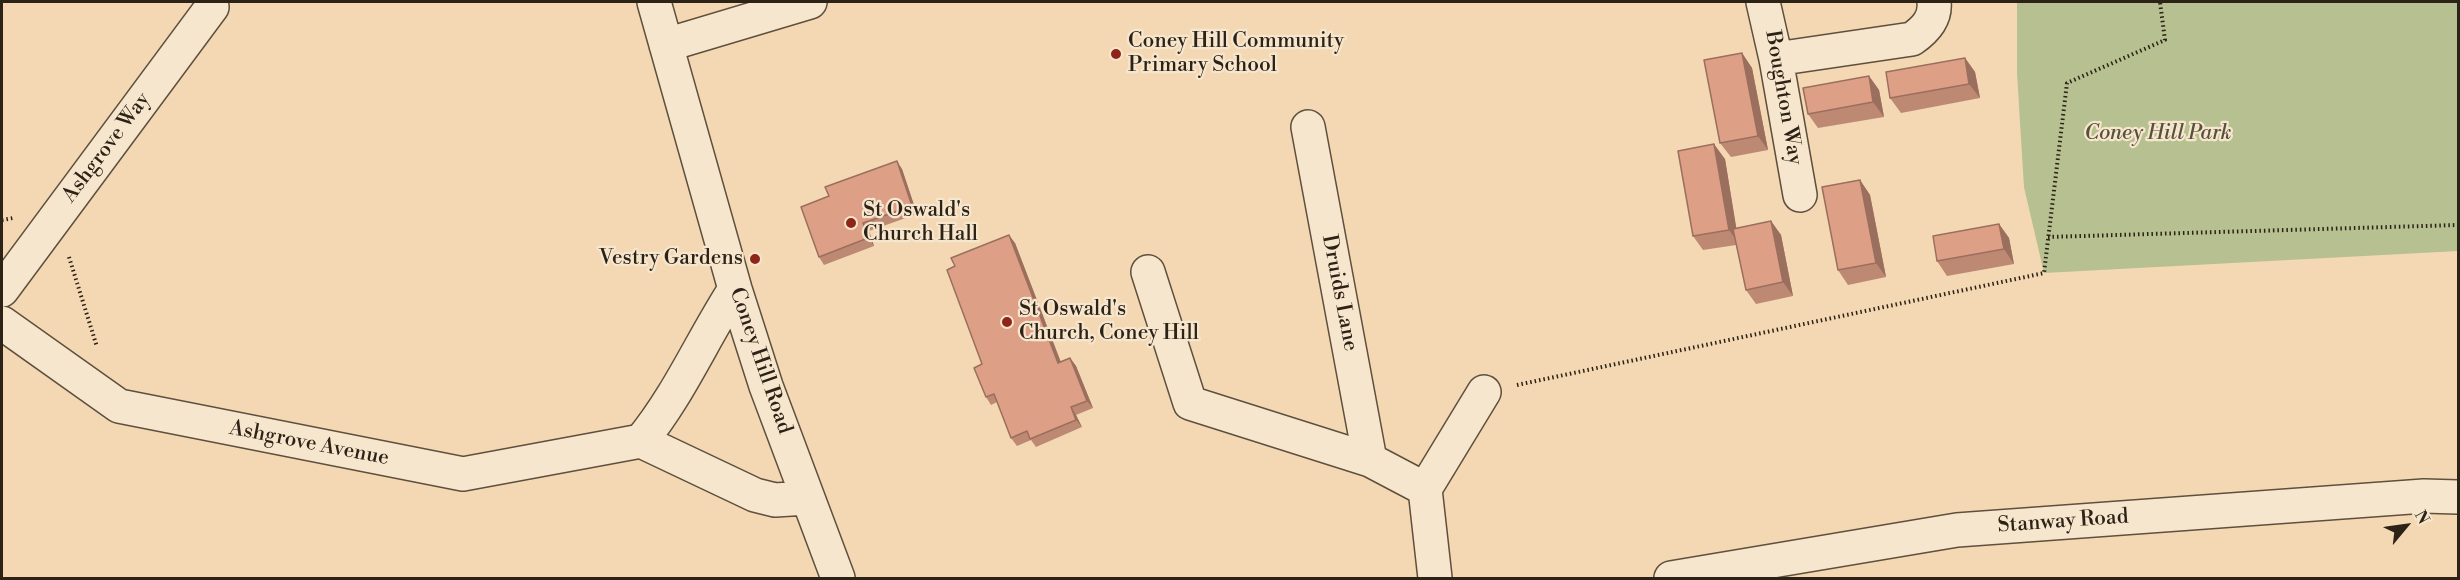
<!DOCTYPE html>
<html>
<head>
<meta charset="utf-8">
<style>
	body { margin:0 }
	#map { position:relative; width:2460px; height:580px; overflow:hidden; background:#f3d8b3; font-family:"Libre Bodoni",serif }
	canvas { display:block }
	.frame { position:absolute; inset:0; border:3px solid #2d2216; pointer-events:none }
	.north { position:absolute; left:2376px; top:496px; width:60px; height:60px; -webkit-text-stroke:4px #f7e6ce; paint-order:stroke; rotate:61deg; font-size:16px; font-weight:700; line-height:24px; text-align:center; color:#2d2216 }
	.north::after { content:''; display:block; margin:auto; width:21px; height:27px; background:#2d2216; clip-path:polygon(50% 0,100% 100%,50% 72%,0 100%) }
</style>
</head>
<body>
<div id="map">
<canvas width="2460" height="580"></canvas>
<div class="frame"></div>
<div class="north">N</div>
</div>
<script>
const g = document.querySelector('canvas').getContext('2d');
g.lineJoin = 'round';
function fillPath(path, color) { g.fillStyle = color; g.fill(path, 'evenodd'); }
function trace(path, color, width, dash) { g.strokeStyle = color; g.lineWidth = width; g.lineCap = dash ? 'butt' : 'round'; g.setLineDash(dash || []); g.stroke(path); }
function drawText(font, color, halo, rows, align = 'center') {
  g.font = font + ' "Libre Bodoni",serif'; g.lineWidth = 4.5; g.setLineDash([]); g.textBaseline = 'middle'; g.strokeStyle = halo; g.fillStyle = color; for (const [text, x, y, turn = 0] of rows) {
    g.save(); g.translate(x, y); g.rotate((+turn || 0) * Math.PI / 180); g.textAlign = isNaN(turn) ? turn : align; if (halo) g.strokeText(text, 0, 0); g.fillText(text, 0, 0); g.restore();
  }
}
fillPath(new Path2D(`
	M2017,2H2458V251L2044,273L2024,187L2017,73Z`), '#b6c090');
const street = new Path2D(`
	M654,2L735,289L766,386L838,578
	M1763,2L1776,59L1800,195
	M666,45L810,2
	M1776,59L1912,39C1925,30 1936,19 1934,2
	M1308,127L1370,460L1425,489L1435,578
	M1148,272L1190,403L1370,460
	M2,290L212,7
	M2,323L119,406L463,474L641,441C679,395 703,338 735,289
	M641,441L755,495L775,500L807,498
	M1425,489L1484,392
	M1671,578L1957,530L2424,496L2458,497`);
trace(street, '#5e503d', 36);
trace(new Path2D(`
	M2,220L13,218
	M2048,237L2458,225
	M69,257L97,347
	M1517,385L2044,273L2067,83L2165,40L2160,2`), '#2d2216', 4, [1.5, 3]);
trace(street, '#f7e6ce', 33);
fillPath(new Path2D(`
	M1742,53L1752,68L1768,150L1731,157L1720,143Z
	M1965,58L1975,72L1980,98L1901,113L1890,98Z
	M1869,76L1879,90L1884,117L1818,128L1808,114Z
	M1725,159L1736,228L1771,221L1781,235L1793,296L1756,304L1746,290L1736,245L1703,250L1693,236Z
	M902,169L917,214L869,231L874,246L824,265L819,257Z
	M1860,180L1870,195L1886,277L1848,285L1838,270Z
	M1999,224L2009,238L2014,264L1947,276L1937,261Z
	M1015,243L1061,362L1070,358L1076,366L1093,408L1076,415L1082,427L1036,447L1031,440L1017,446L1011,438L997,402L991,405L986,397L982,364Z`), '#be8973');
fillPath(new Path2D(`
	M1742,53L1752,68L1768,150L1758,136Z
	M1965,58L1975,72L1980,98L1969,84Z
	M1869,76L1879,90L1884,117L1873,102Z
	M1714,144L1725,159L1739,244L1729,230Z
	M897,161L902,169L917,214L912,206Z
	M1860,180L1870,195L1886,277L1876,263Z
	M1771,221L1781,235L1793,296L1783,282Z
	M863,223L869,231L874,246L868,238Z
	M1999,224L2009,238L2014,264L2004,249Z
	M1009,235L1015,243L1064,371L1058,363Z
	M1070,358L1076,366L1093,408L1087,401Z
	M1071,407L1076,415L1082,427L1076,420Z`), '#9b6f5e');
const building = new Path2D(`
	M1742,53L1758,136L1720,143L1704,60Z
	M1965,58L1969,84L1890,98L1886,72Z
	M1869,76L1873,102L1808,114L1803,88Z
	M1714,144L1729,230L1693,236L1678,151Z
	M897,161L912,206L863,223L868,238L819,257L801,207L829,196L825,187Z
	M1860,180L1876,263L1838,270L1822,187Z
	M1771,221L1783,282L1746,290L1733,229Z
	M1999,224L2004,249L1937,261L1933,236Z
	M1009,235L1058,363L1070,358L1087,401L1071,407L1076,420L1030,439L1027,431L1011,438L994,394L986,397L974,368L982,364L947,270L955,266L951,258Z`);
fillPath(building, '#dd9f86');
trace(building, '#9b6f5e', 1.5);
for (const [x, y, r, color] of [
	[1116,54,6,"#8f2418"],
	[851,223,6,"#8f2418"],
	[755,259,6,"#8f2418"],
	[1007,322,6,"#8f2418"]
]) { const dot = new Path2D(); dot.arc(x, y, r, 0, 2 * Math.PI); g.fillStyle = color; g.fill(dot); trace(dot, '#f7e6ce', 2); }
drawText('21px', '#2d2216', '#f7e6ce', [
	["Coney Hill Community",1128,42],
	["Primary School",1128,66],
	["St Oswald's",863,211],
	["Church Hall",863,235],
	["Vestry Gardens",743,259,"right"],
	["St Oswald's",1019,310],
	["Church, Coney Hill",1019,334]
], 'left');
drawText('21px', '#2d2216', '#f7e6ce', [
	["Boughton Way",1783,98,80],
	["Ashgrove Way",107,148,-53],
	["Druids Lane",1339,293,79],
	["Coney Hill Road",760,361,71],
	["Ashgrove Avenue",309,444,11],
	["Stanway Road",2063,522,-4]
]);
drawText('italic 21px', '#56513b', '#f7e6ce', [
	["Coney Hill Park",2158,134]
]);
</script>
</body>
</html>
